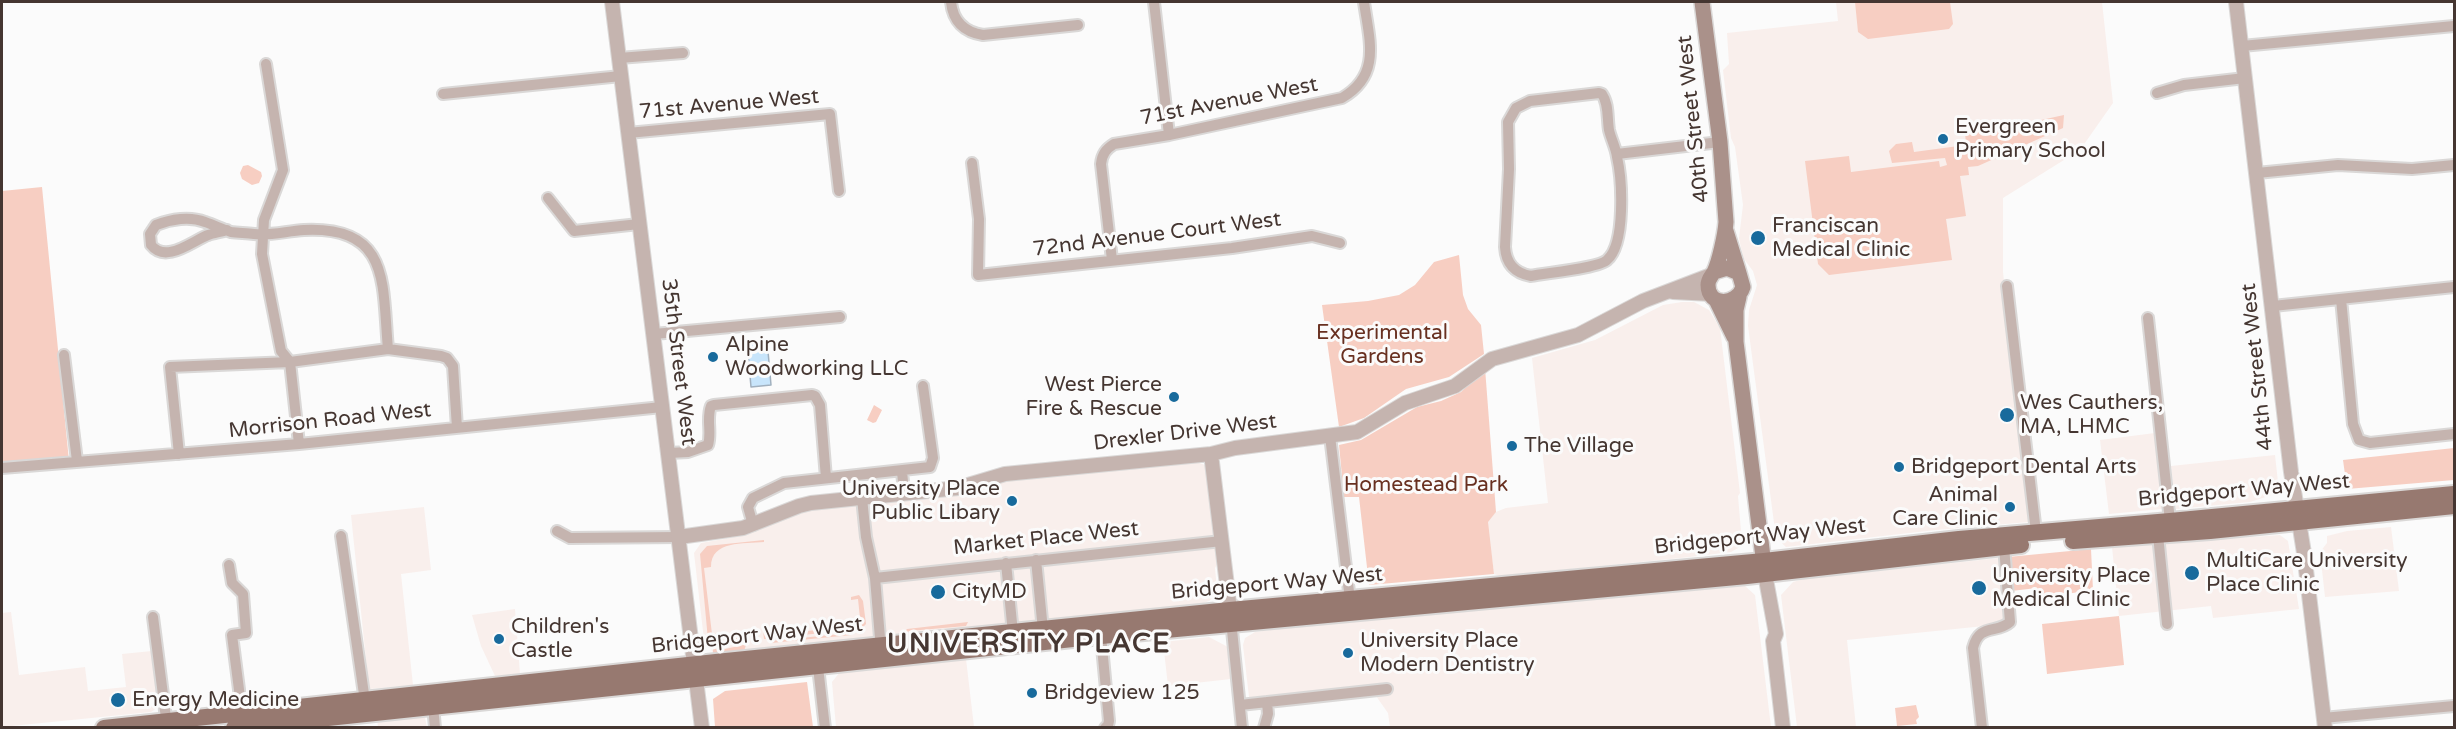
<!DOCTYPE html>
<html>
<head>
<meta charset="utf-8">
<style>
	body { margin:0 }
	#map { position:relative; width:2456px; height:729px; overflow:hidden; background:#fbfbfb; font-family:"Varela Round",sans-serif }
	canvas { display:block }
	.frame { position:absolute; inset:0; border:3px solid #453631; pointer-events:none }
</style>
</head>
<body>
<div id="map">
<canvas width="2456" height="729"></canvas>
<div class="frame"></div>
</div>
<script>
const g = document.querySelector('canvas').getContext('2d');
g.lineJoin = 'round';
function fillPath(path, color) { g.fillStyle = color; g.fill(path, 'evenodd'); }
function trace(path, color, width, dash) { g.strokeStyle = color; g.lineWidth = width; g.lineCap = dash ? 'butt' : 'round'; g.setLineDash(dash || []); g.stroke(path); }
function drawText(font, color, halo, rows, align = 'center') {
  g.font = font + ' "Varela Round",sans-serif'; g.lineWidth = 6; g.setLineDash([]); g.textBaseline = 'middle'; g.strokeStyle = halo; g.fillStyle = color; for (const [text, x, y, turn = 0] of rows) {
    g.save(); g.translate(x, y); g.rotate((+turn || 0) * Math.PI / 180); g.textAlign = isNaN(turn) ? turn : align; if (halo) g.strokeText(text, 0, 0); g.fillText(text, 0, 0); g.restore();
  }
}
fillPath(new Path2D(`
	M1836,2H2102L2113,103L2080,150L2003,198V272L2029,522L1936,530L1786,547L1776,538L1748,326L1749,310L1757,285L1753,271L1744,259L1741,248L1739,238L1743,205L1735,147L1731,138L1723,70L1729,64L1727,33L1838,21Z
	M1682,302H1694L1709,310L1720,328L1740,493L1738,496L1742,543L1740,547L1731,552L1690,557L1500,576L1494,574L1487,522L1496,512L1506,508L1548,503L1532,358L1595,340L1663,305Z
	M2155,433L2162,509L2109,514L2100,440Z
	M2275,455L2279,491L2272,495L2250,502L2176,509L2171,466Z
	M1194,461L1205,465L1208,470L1218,562L1215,568L1217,590L1216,596L1209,601L1189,608L715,655L704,640L694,553L701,543L746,535L808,509L1049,475Z
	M424,507L431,570L401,574L413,685L369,689L351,515Z
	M2391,527L2399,591L2325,597L2320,552L2327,543V536L2347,531Z
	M2280,535L2288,541L2299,609L2213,618L2211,606L2119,616L2112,547Z
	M2008,557L2014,623L1847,640L1856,727H1797L1781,595L1793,582L1804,579Z
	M1745,586L1755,595L1771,727H1390L1388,713L1376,696L1287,705L1249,697L1243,645L1245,638L1255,632L1366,618Z
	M515,609L520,674L495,676L481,646L472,615Z
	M11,612L19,675L85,667L88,691L126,687L122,654L152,651L158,704L157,708L151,712L2,727V613Z
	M1209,637L1228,647L1231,679L1168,686L1163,642Z
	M966,659L974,727H836L832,682L840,672Z
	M403,717L425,718L427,727H378L377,719Z`), '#f9efec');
fillPath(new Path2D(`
	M1855,2H1950L1953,24L1949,29L1868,39L1858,32Z
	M2064,115L2063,128L1978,166L1968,167L1969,175L1960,176L1966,216L1946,219L1952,260L1829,275L1818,264L1805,161L1849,156L1851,172L1939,161L1940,167L1947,165L1945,158L1892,163L1889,151L1896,144L1912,142L1914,152L1966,145L1965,132L2009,127Z
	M248,165L261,172L262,176L259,183L252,185L242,179L240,173L243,166Z
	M42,187L69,461L2,468V191Z
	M1459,255L1463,295L1468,309L1481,325L1484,354L1449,377L1406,389L1364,418L1339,427L1322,305L1368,301L1399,295L1415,285L1434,262Z
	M1485,368L1496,512L1488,522L1494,574L1369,585L1359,497H1344L1339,445L1361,440L1417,407L1441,401L1461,392Z
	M874,405L882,410L876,422L873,423L867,420Z
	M2454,448V480L2347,489L2343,460Z
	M764,540V542C744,544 711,540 711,567L704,568L712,634L719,633L720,640L739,638L740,631L745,635V641L714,644L708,640L700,554L707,546Z
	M2091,549L2093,590L2039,598L2037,588L2011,591L2008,557Z
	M859,595L863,601L866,624L861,629L764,639L763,629L768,628L769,636L802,632L803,624H805L806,631L853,627V619L860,618L858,599L851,600V597Z
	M2119,616L2124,665L2047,674L2042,624Z
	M968,622L966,626L909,631L903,638L900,639L899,634H903L907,629Z
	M851,633V635L771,643L770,641Z
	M743,645H746L744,651L713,655V647L721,646L725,649Z
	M807,682L813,727H715L713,699L725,691Z
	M1916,705L1919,717L1916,720L1917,724L1897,726L1895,708Z`), '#f7cec2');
const water = new Path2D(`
	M767,340L771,385L751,387L747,342Z`);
fillPath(water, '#c8e5fb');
trace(water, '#a1b0be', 1.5);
const minor = new Path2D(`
	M951,2C953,21 964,32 983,35L1078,25
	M1154,2L1169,135
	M2242,46L2454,26
	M619,58L683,53
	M266,64L283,170L264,220L262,254L281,351L290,362L299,444
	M1599,93L1602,94C1609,104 1607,118 1609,130C1611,139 1616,148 1617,157C1622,179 1626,244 1607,260C1599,268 1545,273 1531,276C1514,273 1506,263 1505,247L1509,169L1508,122L1516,108L1530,101Z
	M2157,93L2184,85L2245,78
	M443,94L621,76
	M628,133L830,114L839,191
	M1617,154L1720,142
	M972,163L979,219L978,275L1232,248L1312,236L1340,243
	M2257,173L2338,165L2412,169L2454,165
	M548,198L574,231L639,224
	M227,230C221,232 214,233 208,235C192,241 166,264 151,245L150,234L156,225C171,219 190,216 205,222C214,225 222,229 231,232C238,233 246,233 254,234C270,236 287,231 304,230C391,226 382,284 388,349
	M1112,260L1101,164C1102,154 1106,149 1114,144L1169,135L1342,98C1382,75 1369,39 1364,2
	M2007,286L2036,532
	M2341,299L2353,424L2359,440L2370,443L2454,434
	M2273,306L2454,287
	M2148,318L2170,521
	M654,334L840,317
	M64,355L77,461
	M1330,436L1350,600
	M669,453L688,452L708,445C712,432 706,419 711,406L714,405L812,395L815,396L820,405L826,478
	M179,454L170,367L290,362L388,349L441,356L447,358L453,366L457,428
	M2,468L299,444L662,407
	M902,471L904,493
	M862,498L866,537L875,578L881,650
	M753,525L748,507L753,498L784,483L930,467L933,458L923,386
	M557,531L570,538L679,537
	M2158,535L2167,624
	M341,536L365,701
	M1036,560L1043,630
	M1006,563L1013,633
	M229,565L232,583L243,594L246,633L232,635L242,713
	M875,578L1222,541
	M153,617L167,726
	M1231,620L1242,728
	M1101,636L1109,721L1108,725L1105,728
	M818,667L825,728
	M433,705L435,728
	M1240,705L1387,689
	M2323,718L2454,706
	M1264,728L1268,714L1267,702
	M1982,728L1973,648C1979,623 1997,634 2010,622L2004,546`);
const tertiary = new Path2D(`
	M612,2L702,728
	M2236,2L2291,472L2304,553L2325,728
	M1673,292L1711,294
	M1211,454L1230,610
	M679,537L743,528L799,506L811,503L958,488L1005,474L1211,454L1235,448L1357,432L1405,403L1455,386L1492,359L1578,335L1643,301L1711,275
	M1765,574L1776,634L1773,641L1783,728`);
const secondary = new Path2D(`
	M1702,2L1720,142L1726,222C1725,235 1719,262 1714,272C1711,277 1708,279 1708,285C1708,307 1737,306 1743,287L1739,273L1727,268L1714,272
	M1726,231L1739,273
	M1739,297L1736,310V342L1765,573
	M1716,300L1734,337`);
const primary = new Path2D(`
	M2073,541L2210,531L2454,506
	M104,728L716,662L1230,610L1764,561L1959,539L2170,521L2454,494
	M234,728L1101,636L1747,576L2021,545`);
trace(minor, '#dad8d7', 14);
trace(tertiary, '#dad8d7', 16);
trace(secondary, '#dad8d7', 18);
trace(primary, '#dad8d7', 20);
trace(minor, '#c5b4af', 10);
trace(tertiary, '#c5b4af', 14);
trace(secondary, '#aa918a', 15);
trace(primary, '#977970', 16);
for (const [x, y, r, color] of [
	[1943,139,6,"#186a9c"],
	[1758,238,8,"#186a9c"],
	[713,357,6,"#186a9c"],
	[1174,397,6,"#186a9c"],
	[2007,415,8,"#186a9c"],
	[1512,446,6,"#186a9c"],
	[1899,467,6,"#186a9c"],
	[1012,501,6,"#186a9c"],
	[2010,507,6,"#186a9c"],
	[2192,573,8,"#186a9c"],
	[1979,588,8,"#186a9c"],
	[938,592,8,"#186a9c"],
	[499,639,6,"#186a9c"],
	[1348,653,6,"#186a9c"],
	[1032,693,6,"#186a9c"],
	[118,700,8,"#186a9c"]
]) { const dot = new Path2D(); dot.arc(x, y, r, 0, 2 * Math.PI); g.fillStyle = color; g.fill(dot); trace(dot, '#fbfbfb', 2); }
drawText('21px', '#453631', '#fbfbfb', [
	["71st Avenue West",1229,102,-11],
	["71st Avenue West",729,105,-5],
	["40th Street West",1694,119,-96],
	["72nd Avenue Court West",1157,235,-7],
	["35th Street West",678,362,83],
	["44th Street West",2258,367,-96],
	["Morrison Road West",330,421,-6],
	["Drexler Drive West",1185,433,-7],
	["Bridgeport Way West",2244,491,-5],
	["Bridgeport Way West",1760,537,-6],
	["Market Place West",1046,539,-6],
	["Bridgeport Way West",1277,584,-5],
	["Bridgeport Way West",757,636,-6]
]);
drawText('21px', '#453631', '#fbfbfb', [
	["Evergreen",1955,127],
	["Primary School",1955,151],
	["Franciscan",1772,226],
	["Medical Clinic",1772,250],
	["Alpine",725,345],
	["Woodworking LLC",725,369],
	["West Pierce",1162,385,"right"],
	["Fire & Rescue",1162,409,"right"],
	["Wes Cauthers,",2020,403],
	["MA, LHMC",2020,427],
	["The Village",1524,446],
	["Bridgeport Dental Arts",1911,467],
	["University Place",1000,489,"right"],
	["Public Libary",1000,513,"right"],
	["Animal",1998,495,"right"],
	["Care Clinic",1998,519,"right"],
	["MultiCare University",2206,561],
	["Place Clinic",2206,585],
	["University Place",1992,576],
	["Medical Clinic",1992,600],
	["CityMD",952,592],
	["Children's",511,627],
	["Castle",511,651],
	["University Place",1360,641],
	["Modern Dentistry",1360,665],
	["Bridgeview 125",1044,693],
	["Energy Medicine",132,700]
], 'left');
drawText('21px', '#683020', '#fbfbfb', [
	["Experimental",1382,333],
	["Gardens",1382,357],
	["Homestead Park",1426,485]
]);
g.letterSpacing = '1.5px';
drawText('bold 27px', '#453631', '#fbfbfb', [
	["UNIVERSITY PLACE",1029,645]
]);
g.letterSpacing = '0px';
</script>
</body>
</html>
